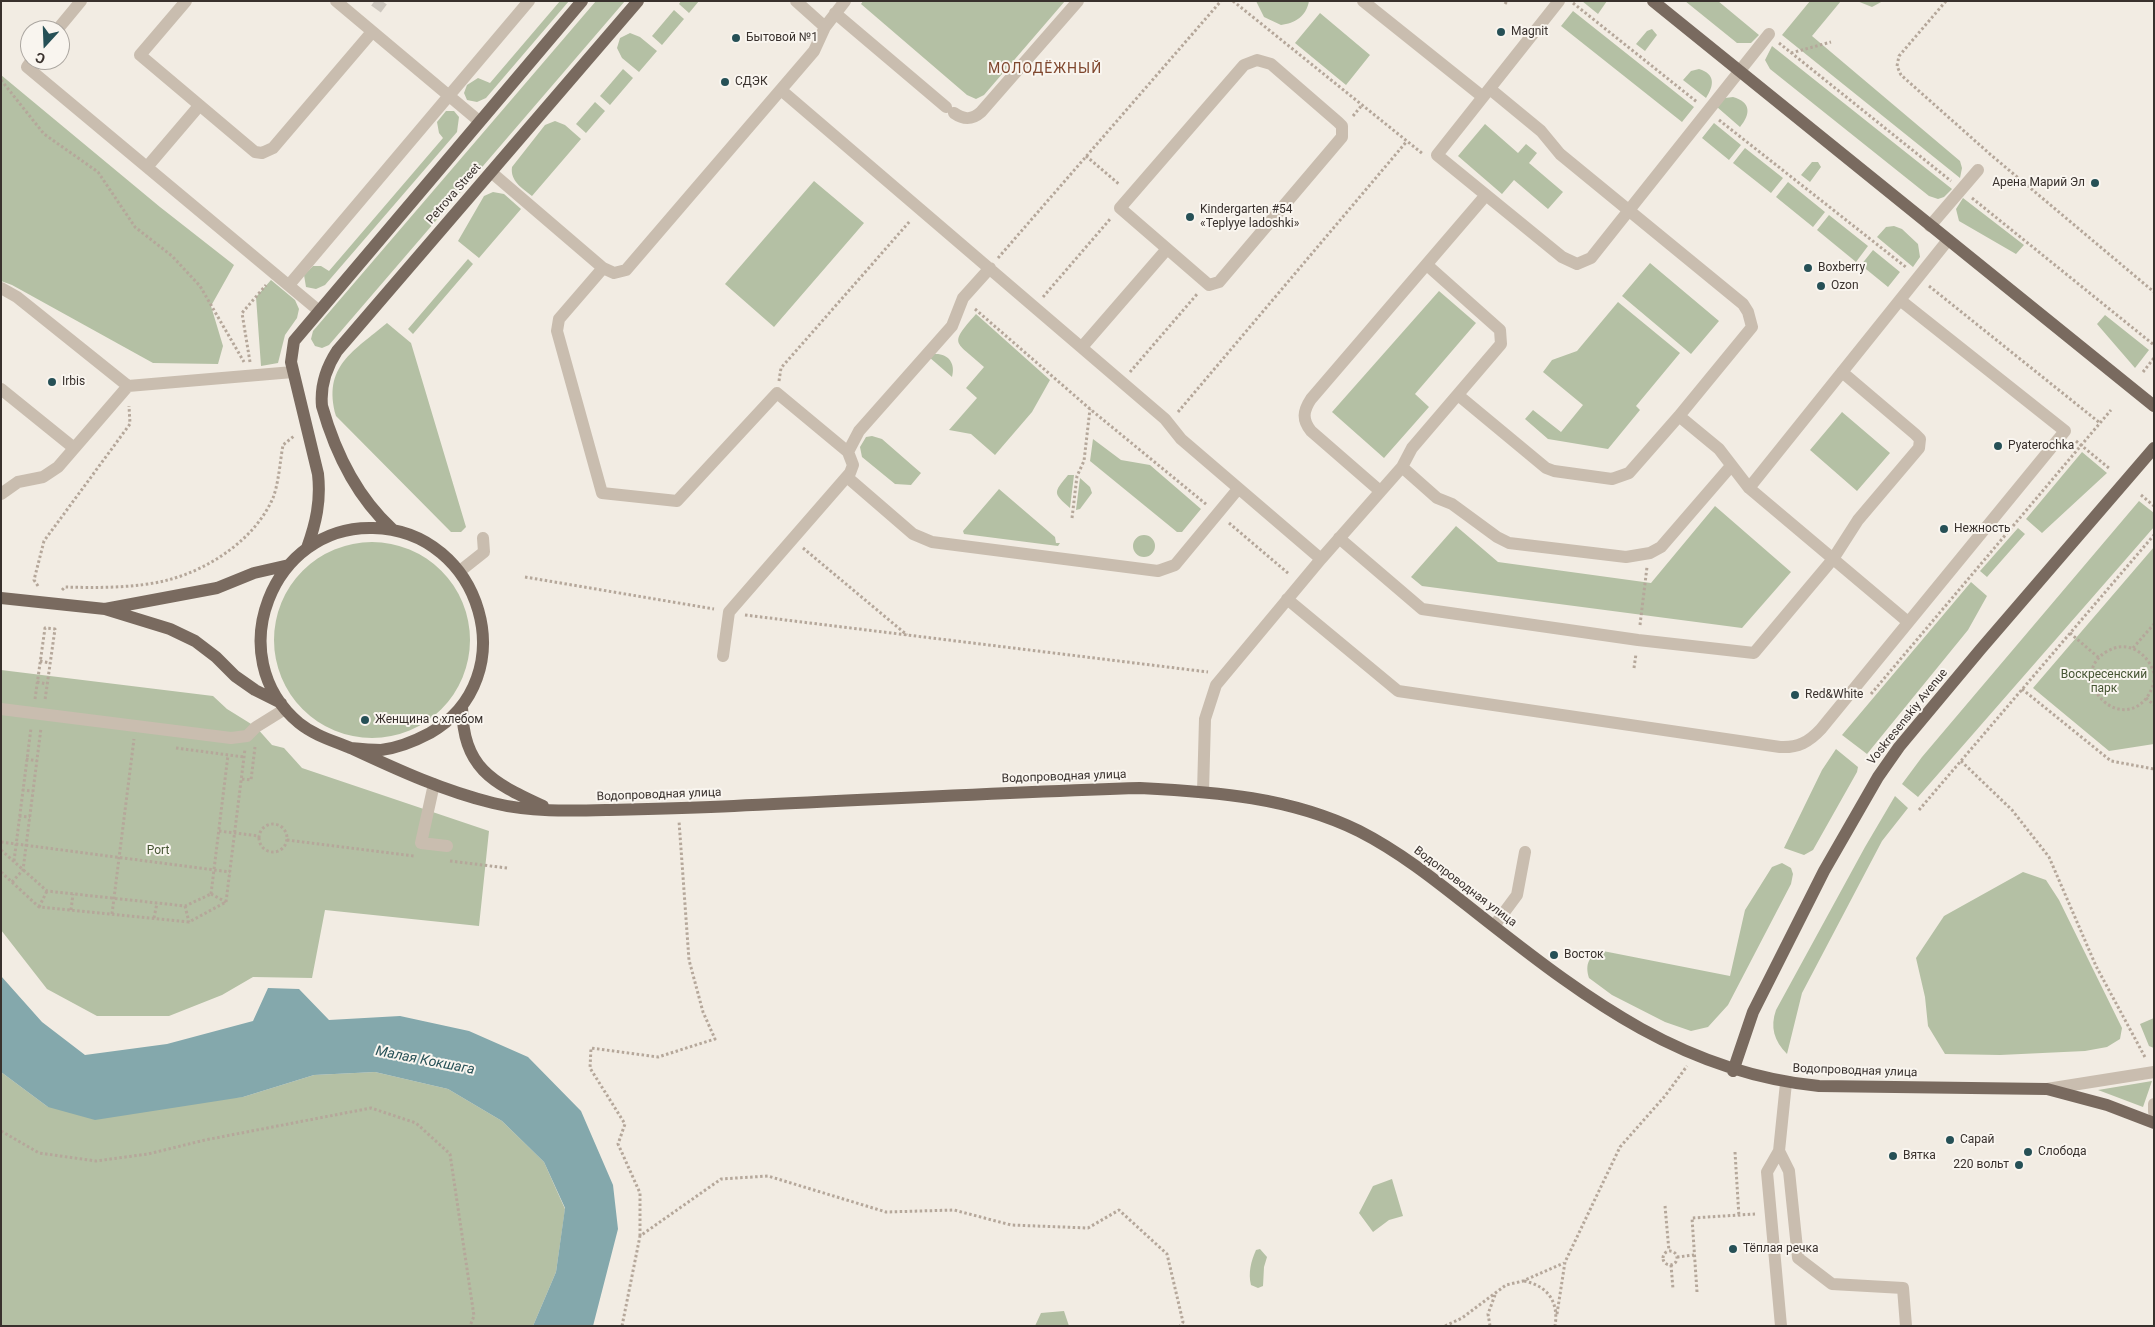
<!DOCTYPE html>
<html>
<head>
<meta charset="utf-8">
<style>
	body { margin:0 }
	#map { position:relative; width:2155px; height:1327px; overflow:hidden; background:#f2ece3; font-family:Roboto,sans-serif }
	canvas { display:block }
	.frame { position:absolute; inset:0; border:2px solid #39312d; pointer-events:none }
	.north { position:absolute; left:20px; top:20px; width:50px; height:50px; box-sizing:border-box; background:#f9f5ef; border:1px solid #aca7a1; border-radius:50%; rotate:200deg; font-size:14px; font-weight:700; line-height:20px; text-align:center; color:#39312d }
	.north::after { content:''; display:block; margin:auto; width:18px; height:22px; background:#265056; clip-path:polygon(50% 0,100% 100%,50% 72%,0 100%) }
</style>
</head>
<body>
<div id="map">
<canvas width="2155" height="1327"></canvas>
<div class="frame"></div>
<div class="north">С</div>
</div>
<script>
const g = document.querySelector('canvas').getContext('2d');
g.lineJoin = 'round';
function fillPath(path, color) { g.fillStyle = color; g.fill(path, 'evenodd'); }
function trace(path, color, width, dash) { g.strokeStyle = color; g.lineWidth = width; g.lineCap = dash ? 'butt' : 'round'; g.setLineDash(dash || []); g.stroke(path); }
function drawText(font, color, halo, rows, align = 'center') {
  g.font = font + ' Roboto,sans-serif'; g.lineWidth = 4; g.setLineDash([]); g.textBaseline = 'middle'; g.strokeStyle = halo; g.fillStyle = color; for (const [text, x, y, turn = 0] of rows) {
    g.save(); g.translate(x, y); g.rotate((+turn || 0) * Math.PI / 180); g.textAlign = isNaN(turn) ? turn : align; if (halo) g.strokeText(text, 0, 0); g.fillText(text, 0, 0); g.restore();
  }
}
fillPath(new Path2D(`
	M560,1H569L486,98L477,102L467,100L464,93L467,85L478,78L490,83Z
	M596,1H625L329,345L322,348L315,346L311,339L313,331Z
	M681,1H699L689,13L679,4Z
	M863,1H1065L984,95L976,99L967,95L861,4Z
	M1256,1H1309C1306,17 1295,23 1281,25L1264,17Z
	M1582,1H1607L1598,14Z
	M1685,1H1718L1759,35L1751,43H1737Z
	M1810,1H1841L1812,36L1960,161L1962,168L1960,178L1782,35Z
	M1857,1H1883L1872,7Z
	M674,10L684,19L662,45L652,36Z
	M1573,11L1694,107L1682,122L1561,26Z
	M1320,13L1370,55L1346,85L1295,43Z
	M1652,29L1657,35L1645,51L1636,44L1647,31Z
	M630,33L640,37L657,51L639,72L622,58L617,48L620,38Z
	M1772,46L1952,189L1944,197L1938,199L1929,196L1770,69L1765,60Z
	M623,69L633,78L610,105L600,96Z
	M1699,69C1716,74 1714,86 1706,98L1683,80L1691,71Z
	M1,75L160,207L234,265L211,306L223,346L218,364L153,363L12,285L1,281Z
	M1733,97C1751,102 1751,114 1740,127L1717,107L1725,98Z
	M595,102L605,111L586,133L576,124Z
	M446,111H454L459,117L457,132L325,285L316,289L306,287L304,275L313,266H321L329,271L443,138L439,133L437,122Z
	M555,121L565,125L581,139L532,196C522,188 510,181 512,167L545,125Z
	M1714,123L1741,145L1729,160L1702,138Z
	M1485,124L1518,153L1526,144L1537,153L1529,163L1563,192L1548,209L1514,180L1502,194L1458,156Z
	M1745,148L1783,178L1771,193L1733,163Z
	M1812,162H1818L1821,167L1810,182L1801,175Z
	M814,181L864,223L774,327L725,284Z
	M1788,182L1825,212L1813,227L1776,197Z
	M493,192L504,194L521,209L479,258L458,241L484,196Z
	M1963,198L2024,245L2016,254L1959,221L1956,209Z
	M1829,215L1868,246L1856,262L1817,230Z
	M1894,226L1902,229L1918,244L1920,257L1913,267L1877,237L1886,227Z
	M1873,250L1900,272L1888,287L1861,265Z
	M468,259L473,264L413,334L408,329Z
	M1650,263L1719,321L1691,354L1622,296Z
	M271,280L295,300L299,309L297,318L285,335L278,363L261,366L256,297Z
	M1439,291L1476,323L1415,394L1429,407L1384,458L1332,412Z
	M1618,302L1680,353L1636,406L1640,410L1608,449L1548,439L1525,419L1533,410L1561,432L1583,405L1543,372L1552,360L1577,351Z
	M976,314L1050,380L1032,412L995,455L971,434L949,430L977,398L966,388L984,367C955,340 948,346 976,314Z
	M2105,315L2149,350L2135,368L2097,324Z
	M387,323L411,343L466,527L461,532H451L336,416C322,366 354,351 387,323Z
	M934,354C948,353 956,363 952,377L929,357Z
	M1842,412L1890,453L1857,491L1810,450Z
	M872,436L882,439L921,473L911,485L895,484L862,457L860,447L866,437Z
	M1093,439L1121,460L1150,465L1201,509L1182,532H1177L1090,461Z
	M2082,452L2107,473L2042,533L2026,519Z
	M1068,475H1074L1070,508C1053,493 1053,493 1068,475Z
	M1080,478L1090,487L1092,493L1080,509L1076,510Z
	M999,489L1055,537L1056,543H1060L1058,546L964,534L963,531Z
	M2139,501L2154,513V527L1918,797L1902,784L1922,757Z
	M1715,506L1791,572L1742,628L1422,586L1411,577L1456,526L1498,562L1651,583Z
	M2018,528L2025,534L1987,577L1980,571Z
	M1133 546a11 11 0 1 1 22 0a11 11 0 1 1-22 0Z
	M274 640a98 98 0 1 1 196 0a98 98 0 1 1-196 0Z
	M2154,547V744L2109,751L2033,688Z
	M1971,582L1987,596L1968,630L1867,754L1842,735Z
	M1,670L213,696L227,709L256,727L272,745L284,748L302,768L489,831L479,926L325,910L312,978L253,977L222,995L169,1016H97L47,989L1,930Z
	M1836,749L1858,767L1857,772L1813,850L1804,855L1784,848L1822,770Z
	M1895,796L1908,808L1882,841L1802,993L1787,1054C1774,1041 1770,1027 1776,1010L1865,847Z
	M1782,863L1791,868L1793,874L1791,884L1728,1005L1708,1027L1691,1031L1665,1022L1612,995L1589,978C1585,965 1588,955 1603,951L1730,976L1745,910L1772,867Z
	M2023,872L2046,880L2059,900L2122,1028L2120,1039L2107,1047L2085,1051L2000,1055L1945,1054L1928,1026L1925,997L1916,958L1944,916Z
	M2154,1018V1048L2149,1046L2140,1024Z
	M1,1072L48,1107L243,1097L314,1075L375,1072L448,1089L502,1121L544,1162L565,1209L556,1272L533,1326H1Z
	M2152,1081L2143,1107L2098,1090Z
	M1392,1179L1403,1216L1389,1220L1373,1232L1359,1213L1373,1186Z
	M1260,1249L1267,1257L1264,1267L1263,1286L1258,1288L1251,1285C1248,1273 1251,1261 1256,1250Z
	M1064,1311L1069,1326H1035L1041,1313Z`), '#b4c0a4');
fillPath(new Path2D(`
	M1,976L42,1022L85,1055L167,1044L253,1021L268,988L299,989L329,1020L400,1016L469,1031L528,1057L581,1111L613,1185L618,1229L593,1326H533L556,1272L565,1208L544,1162L502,1121L448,1089L375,1072L314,1075L243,1097L95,1120L48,1107L1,1072Z`), '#84a8ac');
trace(new Path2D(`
	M376,9L382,1`), '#cdc7bf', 12, [12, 6]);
trace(new Path2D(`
	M1233,1L1423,154
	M1946,1L1899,56L1897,66L1901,75L1991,155L2154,292
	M1573,3L1697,102
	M1505,4L1507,1
	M1779,43L1951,181
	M1791,53L1831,42
	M1,80L44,134L98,172L135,227L172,256L200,286L244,362
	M1353,116L1362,105
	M1719,120L1907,268
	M1086,156L1120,185
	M1972,198L2154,345
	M998,258L1221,1
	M1929,286L2100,423
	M1043,297L1111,218
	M975,309L1090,409L1207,505
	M250,362L242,313L266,285
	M1130,372L1198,293
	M2143,372L2154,358
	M779,381L781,368L910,221
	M1178,412L1407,141
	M2076,441L2110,469
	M2141,495L2154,506
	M1072,518L1077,476L1084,461L1090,409
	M1229,523L1289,574
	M803,548L907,635
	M525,577L714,609
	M38,586L34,580L44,541L130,424L129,406
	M62,590L65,587C97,588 137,588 168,580C210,569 255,539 273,498C279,482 280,461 283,445L294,436
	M745,615L1208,672
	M1640,625L1647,567
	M2070,633L2099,658
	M2133,648L2154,624
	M40,661L50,663
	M1634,668L1636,654
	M2154,673C2147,652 2127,639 2106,652C2068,675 2113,731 2144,701C2149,695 2153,688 2154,680
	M37,682L47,684
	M2022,689L2111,761L2154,769
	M1871,694L2111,410
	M2146,698L2154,705
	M35,699L45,628L55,629L45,700
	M176,748L244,757
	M26,759L37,761
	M1961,761L2012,810L2049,857L2096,966L2146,1059
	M242,779L251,780L255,747
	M22,790L33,791
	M1919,810L2154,535
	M19,816L30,817
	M259 838a14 14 0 1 1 28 0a14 14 0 1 1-28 0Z
	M219,831L259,836
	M287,840L414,856
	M1,842L230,872
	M1,850L47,891L185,906L211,894
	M14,861L31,728
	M450,861L507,868
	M1,872L39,907L189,922L226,902
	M12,882L23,870L41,728
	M211,894L228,755
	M211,894L226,902
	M226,902L245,749
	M185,906L189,922
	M39,907L47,891
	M71,910L73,894
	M112,914L134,739
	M154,918L157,903
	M1,1131L39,1153L96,1161L148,1154L205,1140L371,1108L416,1123L450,1154L474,1316L470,1326
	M1735,1152L1739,1217
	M1665,1206L1669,1251
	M640,1236V1193L618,1144L625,1124L590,1068L591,1048L658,1057L715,1039L703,1012L689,960L679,821
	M1663 1258a7 7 0 1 1 14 0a7 7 0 1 1-14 0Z
	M1677,1257L1694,1255
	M1671,1265L1673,1289
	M1524,1281C1548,1286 1559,1302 1555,1326
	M1697,1292L1692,1218L1755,1214
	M1557,1314L1565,1262L1620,1147L1665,1096L1687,1066
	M622,1326L640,1236L721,1179L768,1176L886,1212L954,1210L1011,1225L1088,1228L1119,1210L1167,1254L1183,1322L1180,1326
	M1445,1326L1462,1318L1506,1285L1523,1281L1564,1263
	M1490,1326L1488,1314L1495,1295`), '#b5a79a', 3, [2.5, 2.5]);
trace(new Path2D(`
	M186,1L140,55L255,152L262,153L273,148L372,32
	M336,1L479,121
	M796,1L825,27
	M1363,1L1483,97
	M1559,1L1437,155L1562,257L1577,264L1591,258L1769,34
	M835,13L946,107
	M57,30L81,1
	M32,60L27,67L318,310
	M1257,60L1271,64L1338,122L1342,126V137L1219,282L1209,285L1120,208L1244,65Z
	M781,90L1165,419L1181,439L1321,559
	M954,113C964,120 972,120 981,112L1078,1
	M147,167L199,106
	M491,172L603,268L559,319L557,331L602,493L677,501L777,393L848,452
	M1930,226L1978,170
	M603,268L614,273L626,270L814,51L825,27L845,1
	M289,285L529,1
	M1,288L17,297L128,386L293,372
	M1082,347L1167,249
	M1,389L74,448
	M1458,395L1546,468L1554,471L1612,479L1629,473L1679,416L1752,327L1748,312L1743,304L1560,154L1541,131L1490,89
	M1679,416L1719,449L1749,488L1908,622
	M1402,467L1437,498L1452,504L1497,537L1509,543L1626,557L1650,553L1661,547L1731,466
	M847,477L913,534L932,542L1158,571L1175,565L1238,489
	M1749,488L1948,240
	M1380,491L1311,431C1302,420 1303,411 1311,399L1486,195
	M1,494L18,482L43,477L58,467L128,386
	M1339,538L1422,609L1638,640L1754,653L1833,559L1858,520L1919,448L1920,439L1915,434L1842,372
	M460,571L484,552L483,538
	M1287,599L1398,691L1780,747C1798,748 1809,742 1821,729L2065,431L1900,300
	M723,656L729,612L850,473L853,465L848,452L859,431L952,326L963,298L990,268
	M1,709L231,738L247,736L256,727L285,709
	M434,784L421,843L447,846
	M1203,792L1205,719L1216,685L1321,559L1402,467L1412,448L1501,344L1500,330L1427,265
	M1494,926L1517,895L1525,852
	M2047,1089L2154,1072
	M2154,1104V1112
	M1779,1151L1789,1171L1798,1258L1832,1284L1903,1288L1906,1326
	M1781,1326L1767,1172L1779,1151L1786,1083`), '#c9bdaf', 12);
trace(new Path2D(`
	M1653,1L2154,406
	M392,529C356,496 335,452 322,406C320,385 326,368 337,351L638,1
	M307,548C316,523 321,501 318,474L291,362L294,341L582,1
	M1,598L105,609L170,629L195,641L216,657L235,676L255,690L281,703
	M105,609L217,588L254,573L289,565
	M462,706C463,768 491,782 543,806
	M350,748C360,749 371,750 381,750C398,748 415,741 430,733C526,678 482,530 373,528C272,525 220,657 299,723C315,736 334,741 353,749C398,770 444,791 493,803C529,812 569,811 606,810C648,809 691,808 734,806C869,800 1005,792 1140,788C1216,792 1290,797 1359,831C1406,855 1446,889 1487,921C1589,1001 1685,1073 1819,1086L2047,1089L2107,1105L2154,1123
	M1733,1071L1753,1012L1824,871L1878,777L1899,747L1980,650L2154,448`), '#796a5f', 12);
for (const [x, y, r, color] of [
	[1501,32,5,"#265056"],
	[736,38,5,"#265056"],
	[725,82,5,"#265056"],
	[2095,183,5,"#265056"],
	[1190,217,5,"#265056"],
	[1808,268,5,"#265056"],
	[1821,286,5,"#265056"],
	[52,382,5,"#265056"],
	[1998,446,5,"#265056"],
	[1944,529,5,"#265056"],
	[1795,695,5,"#265056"],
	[365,720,5,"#265056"],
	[1554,955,5,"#265056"],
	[1950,1140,5,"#265056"],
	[2028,1152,5,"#265056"],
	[1893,1156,5,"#265056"],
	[2019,1165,5,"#265056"],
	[1733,1249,5,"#265056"]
]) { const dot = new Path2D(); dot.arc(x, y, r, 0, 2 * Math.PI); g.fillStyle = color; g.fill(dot); trace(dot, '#f9f5ef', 2); }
drawText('12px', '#39312d', '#f9f5ef', [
	["Magnit",1511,32],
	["Бытовой №1",746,38],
	["СДЭК",735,82],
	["Арена Марий Эл",2085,183,"right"],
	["Kindergarten #54",1200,210],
	["«Teplyye ladoshki»",1200,224],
	["Boxberry",1818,268],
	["Ozon",1831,286],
	["Irbis",62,382],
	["Pyaterochka",2008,446],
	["Нежность",1954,529],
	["Red&White",1805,695],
	["Женщина с хлебом",375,720],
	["Восток",1564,955],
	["Сарай",1960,1140],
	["Слобода",2038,1152],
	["Вятка",1903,1156],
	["220 вольт",2009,1165,"right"],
	["Тёплая речка",1743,1249]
], 'left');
drawText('12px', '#39312d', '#f9f5ef', [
	["Petrova Street",454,194,-49],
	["Voskresenskiy Avenue",1908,717,-51],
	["Водопроводная улица",1064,777,-2],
	["Водопроводная улица",659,795,-2],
	["Водопроводная улица",1465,887,37],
	["Водопроводная улица",1855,1071,2]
]);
drawText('12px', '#465533', '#f9f5ef', [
	["Воскресенский",2104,675],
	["парк",2104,689],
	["Port",158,851]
]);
g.letterSpacing = '1px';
drawText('14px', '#7f472e', '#f9f5ef', [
	["МОЛОДЁЖНЫЙ",1045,69]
]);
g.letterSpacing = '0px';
drawText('italic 14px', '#265056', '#f9f5ef', [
	["Малая Кокшага",425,1061,11]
]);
</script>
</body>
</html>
